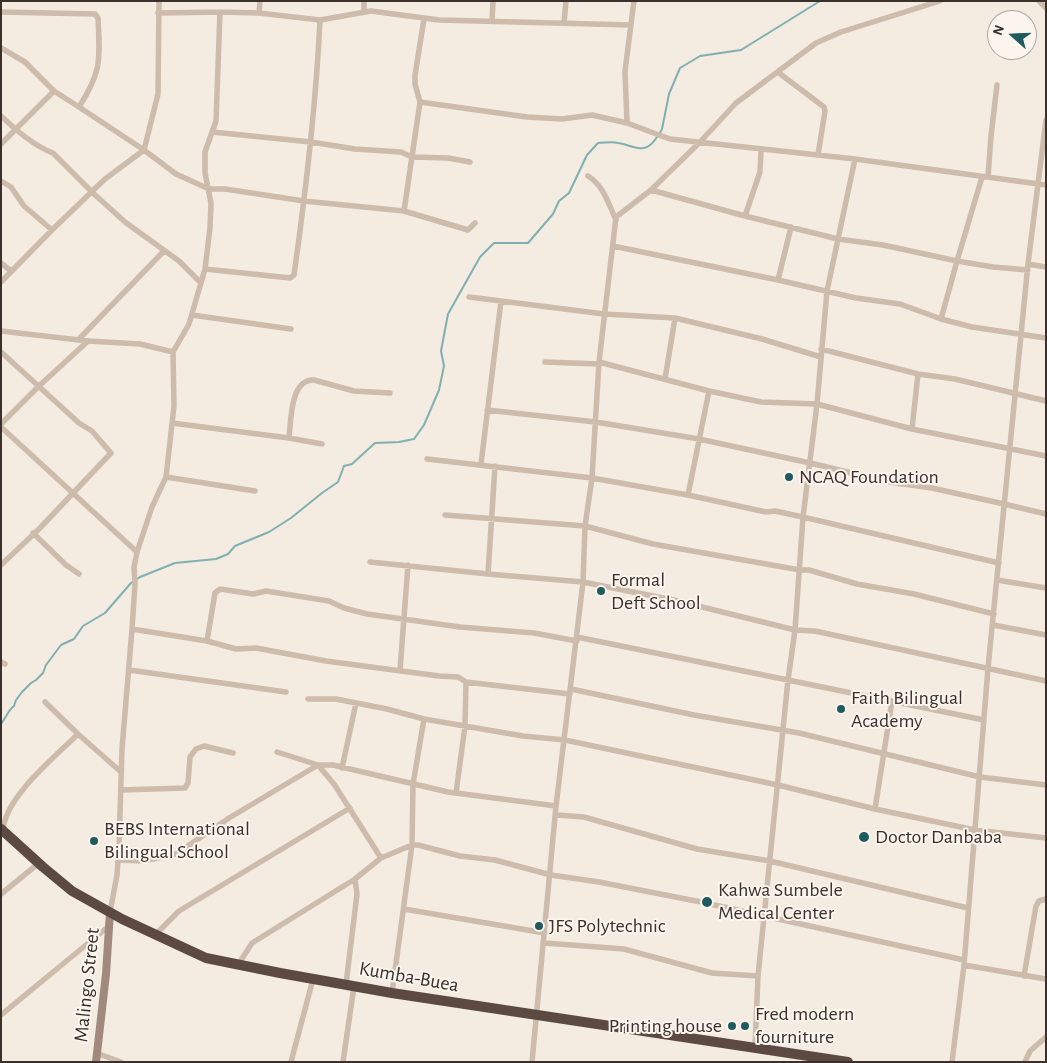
<!DOCTYPE html>
<html>
<head>
<meta charset="utf-8">
<style>
	body { margin:0 }
	#map { position:relative; width:1047px; height:1063px; overflow:hidden; background:#f4ebe1; font-family:"Alegreya Sans",sans-serif }
	canvas { display:block }
	.frame { position:absolute; inset:0; border:2px solid #3b302b; pointer-events:none }
	.north { position:absolute; left:987px; top:10px; width:50px; height:50px; box-sizing:border-box; background:#fbf5ee; border:1px solid #aea6a0; border-radius:50%; rotate:290deg; font-size:14px; font-weight:700; line-height:20px; text-align:center; color:#3b302b }
	.north::after { content:''; display:block; margin:auto; width:18px; height:22px; background:#1f5a5e; clip-path:polygon(50% 0,100% 100%,50% 72%,0 100%) }
</style>
</head>
<body>
<div id="map">
<canvas width="1047" height="1063"></canvas>
<div class="frame"></div>
<div class="north">N</div>
</div>
<script>
const g = document.querySelector('canvas').getContext('2d');
g.lineJoin = 'round';
function trace(path, color, width, dash) { g.strokeStyle = color; g.lineWidth = width; g.lineCap = dash ? 'butt' : 'round'; g.setLineDash(dash || []); g.stroke(path); }
function drawText(font, color, halo, rows, align = 'center') {
  g.font = font + ' "Alegreya Sans",sans-serif'; g.lineWidth = 4; g.setLineDash([]); g.textBaseline = 'middle'; g.strokeStyle = halo; g.fillStyle = color; for (const [text, x, y, turn = 0] of rows) {
    g.save(); g.translate(x, y); g.rotate((+turn || 0) * Math.PI / 180); g.textAlign = isNaN(turn) ? turn : align; if (halo) g.strokeText(text, 0, 0); g.fillText(text, 0, 0); g.restore();
  }
}
trace(new Path2D(`
	M660,133L662,129L669,94L680,68L700,56L741,50L820,1
	M1,724C6,718 8,710 14,706L16,700L22,692L31,683L36,680L43,673L46,665L61,645L74,639L83,626L105,613L131,583L140,577L175,563L216,559L228,554L235,546L269,532L291,518L322,493L338,482L344,466L352,464L375,443L399,442L414,439L424,425L439,390L444,366L441,351L448,314L480,257L494,243H528L553,214L559,201L569,193L587,155L598,143C604,143 612,141 618,143C636,146 645,156 657,137`), '#7fb0b2', 2);
trace(new Path2D(`
	M634,1L625,71L627,123L670,139L855,159L1046,185
	M1039,1L1046,8
	M364,11V1
	M1,12L95,14L98,18C100,60 102,71 79,107L54,91L25,62L1,48
	M158,13L220,12L259,13L320,20L371,11L439,20L631,25
	M259,13L260,1
	M492,21L493,1
	M564,23L566,1
	M779,73L824,107L825,111L818,155
	M420,102L527,117L562,119L592,115L627,123
	M79,107L144,150L176,174L209,189H225L304,201L404,211L468,230L475,223
	M1,116C16,130 34,146 53,153L93,193L125,222L179,261L201,283
	M212,132L311,142L355,149L401,152L412,157L448,158L470,162
	M1,144L54,91
	M588,176C604,186 608,203 616,220
	M982,177L957,261L993,267L1028,270
	M988,177L991,136L997,85
	M1,181L11,187L24,206L52,230
	M651,190L745,216L838,239L883,245L957,261L941,319
	M404,211L420,102L415,84V75L424,19
	M745,216L760,172L761,150
	M613,246L778,280L856,298L900,304L941,319L972,327L1046,338
	M1,263L11,271
	M1028,264L1046,267
	M205,269L290,278L294,275C306,190 316,105 320,20
	M778,280L791,227
	M1,282L52,230L105,179L144,150L158,94L159,1
	M469,297L604,314L675,318L762,339L821,357
	M192,315L291,329
	M1,331L88,341L140,344L173,352L189,324L205,269L210,228L211,203L205,173V152L216,121L220,12
	M79,339L164,251
	M821,349L918,374L955,379L1046,401
	M1,352L79,423L92,431L111,453L40,528L1,565
	M545,362L599,364
	M599,362L709,391L761,402L817,404L912,429L1046,456
	M665,379L675,318
	M487,410L596,422L699,439L810,463L889,482L932,488L1004,504L1046,514
	M172,423L289,438L322,444
	M1,424L39,386L88,341
	M1,427L137,552
	M912,429L918,374
	M289,438C291,421 290,379 314,380L354,391L390,393
	M427,459L592,478L688,495L766,512L775,511L803,517L999,563
	M481,464L501,301
	M166,477L255,491
	M688,495L709,391
	M445,515L585,526L653,544L800,570H809L857,584L914,594L994,614
	M33,533L66,565L79,574
	M370,562L488,574L583,582L678,601L795,630L815,631L1046,681
	M488,574L495,466
	M997,580L1046,588
	M993,625L1046,635
	M132,629L207,641L236,649L256,648L326,661L439,676L458,677L466,682L570,694
	M577,637L984,720
	M207,641L215,593L220,589L253,594L266,591L329,601L344,608L367,614L460,627L534,633L577,641
	M1,662L5,664
	M129,670L286,692
	M400,670L408,565
	M571,689L694,715L799,733L980,777L1046,785
	M308,699H336L387,709L424,719L523,736L565,740L778,785L875,809L975,830L1046,838
	M45,702L78,734L121,772
	M277,752L318,765L334,784L381,858
	M342,768L356,703
	M121,790L185,788L188,783L190,757L196,749L204,746L233,753
	M456,793L465,726L466,682
	M875,809L892,701
	M557,815L584,817L697,849L770,861L968,908
	M3,831C4,798 55,757 78,734
	M118,860L143,861L176,854L229,818L318,765H333L448,792L556,806
	M1,894L39,863
	M404,909L545,933
	M110,912L117,875L119,846L122,749L132,629L135,584L134,567L137,552L152,507L166,477L174,406L173,352
	M155,935L179,911L350,808
	M544,943L624,949L712,973L758,976
	M238,965L252,943L355,879L381,858L412,845H418L460,856L495,860L551,875L599,882L701,902L964,960
	M964,965L1046,979
	M1024,976L1036,906L1039,901L1046,899
	M346,984L357,894L355,879
	M392,993L412,845L413,784L424,719
	M1,1015L109,926
	M755,1048L758,976L788,680L795,630L803,517L817,404L827,291L855,159
	M96,1053L121,1062
	M291,1062L313,979
	M343,1062L354,986
	M532,1062L556,806L583,582L585,526L592,478L599,362L616,217L651,190L700,142L736,103L816,43L841,32L940,1
	M952,1062L964,965L988,668L1028,264L1046,120
	M1025,1062L1030,1051L1046,1037`), '#cdbbac', 5.5);
trace(new Path2D(`
	M96,1062L106,974L110,912`), '#a18a7d', 8);
trace(new Path2D(`
	M1,829L43,867L72,891L122,919L206,958L280,973L392,993L848,1062`), '#5c4a42', 10);
for (const [x, y, r, color] of [
	[789,477,5,"#1f5a5e"],
	[601,591,5,"#1f5a5e"],
	[841,709,5,"#1f5a5e"],
	[864,837,6,"#1f5a5e"],
	[94,841,5,"#1f5a5e"],
	[707,902,6,"#1f5a5e"],
	[539,926,5,"#1f5a5e"],
	[732,1026,5,"#1f5a5e"],
	[745,1026,5,"#1f5a5e"]
]) { const dot = new Path2D(); dot.arc(x, y, r, 0, 2 * Math.PI); g.fillStyle = color; g.fill(dot); trace(dot, '#fbf5ee', 2); }
drawText('20px', '#3b302b', '#fbf5ee', [
	["NCAQ Foundation",799,477],
	["Formal",611,580],
	["Deft School",611,603],
	["Faith Bilingual",851,698],
	["Academy",851,721],
	["BEBS International",104,829],
	["Bilingual School",104,852],
	["Doctor Danbaba",875,837],
	["Kahwa Sumbele",718,890],
	["Medical Center",718,913],
	["JFS Polytechnic",549,926],
	["Fred modern",755,1014],
	["fourniture",755,1037],
	["Printing house",722,1026,"right"]
], 'left');
drawText('20px', '#3b302b', '#fbf5ee', [
	["Kumba-Buea",409,977,10],
	["Malingo Street",87,985,-84]
]);
</script>
</body>
</html>
